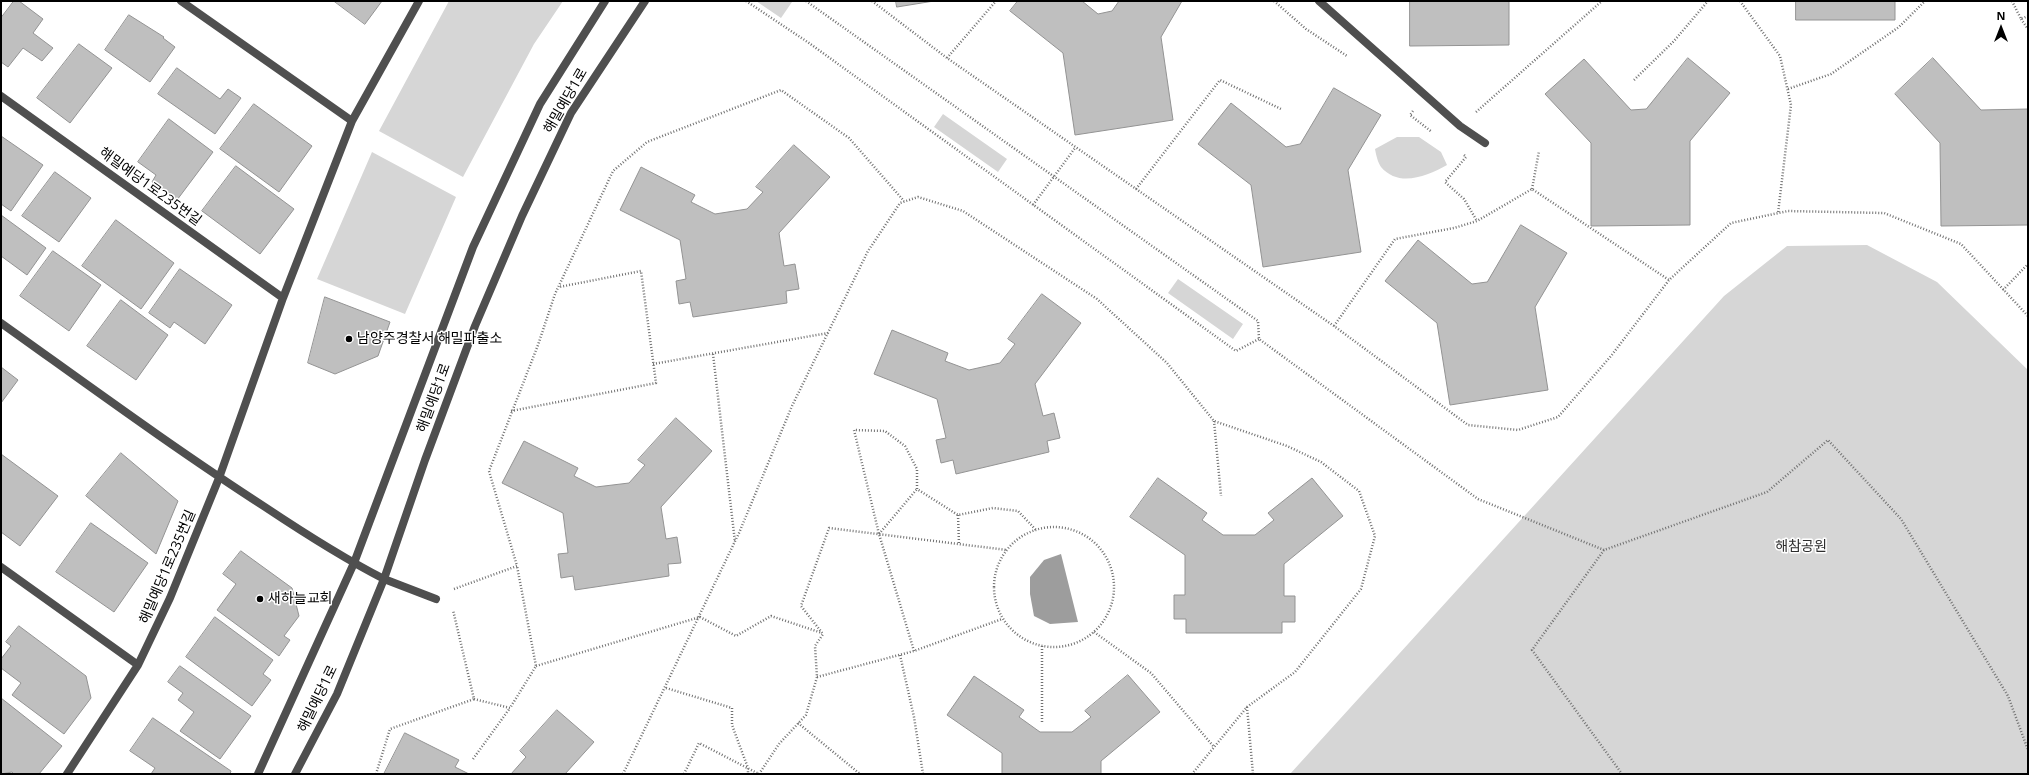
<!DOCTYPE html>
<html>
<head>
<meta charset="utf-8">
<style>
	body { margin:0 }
	#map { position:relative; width:2029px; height:775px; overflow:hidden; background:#fff; font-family:"Open Sans",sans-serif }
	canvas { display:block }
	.frame { position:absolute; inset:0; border:2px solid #000; pointer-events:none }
	.north { position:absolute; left:1981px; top:8px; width:40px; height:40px; -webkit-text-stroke:3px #fff; paint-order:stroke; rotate:0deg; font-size:11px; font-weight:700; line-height:16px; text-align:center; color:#000 }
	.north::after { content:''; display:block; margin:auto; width:14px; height:18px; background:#000; clip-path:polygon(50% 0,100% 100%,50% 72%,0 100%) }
</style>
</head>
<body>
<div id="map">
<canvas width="2029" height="775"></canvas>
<div class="frame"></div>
<div class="north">N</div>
</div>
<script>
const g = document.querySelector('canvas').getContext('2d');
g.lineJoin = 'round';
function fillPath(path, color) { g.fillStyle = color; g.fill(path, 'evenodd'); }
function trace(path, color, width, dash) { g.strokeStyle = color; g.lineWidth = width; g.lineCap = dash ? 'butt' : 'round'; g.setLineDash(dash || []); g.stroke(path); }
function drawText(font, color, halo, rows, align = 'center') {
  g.font = font + ' "Open Sans","Noto Sans KR",sans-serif'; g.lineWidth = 3; g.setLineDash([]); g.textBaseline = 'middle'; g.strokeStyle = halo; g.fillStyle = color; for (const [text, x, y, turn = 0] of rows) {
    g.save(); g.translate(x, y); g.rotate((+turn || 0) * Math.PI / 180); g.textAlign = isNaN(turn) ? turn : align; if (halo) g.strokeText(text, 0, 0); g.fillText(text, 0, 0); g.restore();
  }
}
fillPath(new Path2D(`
	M449,1H563L534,44L463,177L379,131Z
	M756,1H790L792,2L781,18Z
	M943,114L1007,159L998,172L934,127Z
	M1397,137H1419L1441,152L1447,165C1427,176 1399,188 1381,167C1378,163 1376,155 1375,149Z
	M372,152L456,197L405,314L317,279Z
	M1867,245L1937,282L2028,370V774H1290L1724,296L1787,246Z
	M1178,279L1243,324L1233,339L1168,293Z`), '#d6d6d6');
fillPath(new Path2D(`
	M1061,554L1078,622L1050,624L1034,616L1030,594V577L1044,560Z`), '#9d9d9d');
const building = new Path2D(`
	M14,1H19L43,19L33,33L53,48L42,61L23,48L8,67L1,62V18Z
	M334,1H382L365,24Z
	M896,1H934L897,7Z
	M1018,1H1082L1098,14L1112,11L1119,1H1182L1161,37L1173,120L1075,135L1063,53L1010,11Z
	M1410,1H1509V45L1410,46Z
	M1796,1H1895V20H1796Z
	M129,15L164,37L163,38L175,47L150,82L105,50Z
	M79,44L112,68L70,123L37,98Z
	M1688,58L1730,93L1690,141V225L1591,226V143L1545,94L1584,59L1631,110L1646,109Z
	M1933,58L1981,110L2028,109V225L1941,226L1940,143L1895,94Z
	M177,68L220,99L228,89L241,98L215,134L158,94Z
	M1334,88L1381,115L1348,170L1361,252L1263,267L1251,185L1198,144L1231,103L1286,147L1300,144Z
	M254,104L312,146L279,192L220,149Z
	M169,119L213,152L177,200L152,182L156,175L138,162Z
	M1,136L43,165L11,211L1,204Z
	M794,145L830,177L779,233L784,266L795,264L799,289L786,291L787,303L693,317L690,302L679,304L676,281L686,279L680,240L620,210L641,167L695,195L691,202L715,214L747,209L763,192L756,187Z
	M236,166L294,209L260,254L202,211Z
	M55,172L91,198L59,242L22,216Z
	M1,215L46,248L27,275L1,256Z
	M116,220L174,263L141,309L82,266Z
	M1521,225L1567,253L1535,307L1548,390L1450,405L1437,323L1385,281L1418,240L1472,284L1487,282Z
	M53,251L101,285L69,331L20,296Z
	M180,269L232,305L205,344L174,322L170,328L149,313Z
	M1042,294L1081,323L1035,384L1043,416L1054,413L1060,438L1047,441L1049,452L956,474L953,460L941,463L936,440L946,438L937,399L874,374L892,330L948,353L945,361L969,370L1000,363L1015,344L1008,339Z
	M325,297L390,322L378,356L335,374L308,363Z
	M121,300L168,335L136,380L87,346Z
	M1,367L18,380L1,403Z
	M676,418L712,451L661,507L666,539L677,537L681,563L668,564L669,576L575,590L573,576L561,578L558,554L568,553L563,513L502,483L524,441L578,468L574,476L596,487L629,483L645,465L638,460Z
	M121,453L178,501L156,554L86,496Z
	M1,454L58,496L20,546L1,532Z
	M1158,478L1207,513L1202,520L1223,535H1255L1274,520L1268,513L1312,478L1343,516L1284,564V596H1295V622H1282V633H1186V619H1174V595H1185V555L1130,517Z
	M91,523L148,563L114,612L56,572Z
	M241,551L292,588L299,616L284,636L290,640L279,656L217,610L236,584L223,574Z
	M215,617L273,660L263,674L271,680L252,706L186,657Z
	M19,626L86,676L91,698L64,734L12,695L21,683L1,668V659L11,646L6,642Z
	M180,666L251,716L220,759L180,731L194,712L178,700L183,693L168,682Z
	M1128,675L1160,712L1101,761V774H1002V753L947,715L974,676L1024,710L1019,717L1040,732H1072L1091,717L1085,711Z
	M1,698L62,746L39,774H14L12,772L1,774Z
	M557,710L594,742L565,774H511L526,757L520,751Z
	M153,718L231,771L230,774H151L155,768L130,751Z
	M405,733L459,760L455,767L469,774H384Z`);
fillPath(building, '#bfbfbf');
trace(building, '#939393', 1);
trace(new Path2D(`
	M746,1L809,43L1236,351L1259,339
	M806,1L1258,321L1259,339L1478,499L1604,550L1767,492L1828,440L1901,519L2008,696L2028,750
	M872,1L947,58L1334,326L1468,425L1518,430L1558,417L1611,356L1669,280L1731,223L1788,211L1884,213L1961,244L2028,316
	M1274,1L1306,29L1347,56
	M1740,1L1780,56L1791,105L1778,213
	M2012,1L2021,19L2028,16
	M2021,19L2028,29
	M947,58L996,1
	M1634,80L1674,41L1708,1
	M1788,89L1831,74L1899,27L1925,1
	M1413,111L1410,115L1432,132
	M1476,112L1602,1
	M1464,155L1466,157L1445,182L1464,199L1477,221
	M1136,189L1220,80L1281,109
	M1532,189L1539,151
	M1033,205L1075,148
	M2003,290L2028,264
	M1334,326L1395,239L1454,228L1477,221L1532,189L1669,280
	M713,354L735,542
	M653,364L828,333
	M511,411L656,383L641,271L559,287
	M1214,421L1221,496
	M958,515L959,544
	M994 587a60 60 0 1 1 120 0a60 60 0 1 1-120 0Z
	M879,534L917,489
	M1604,550L1532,650L1622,774
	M454,589L517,566L489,471L538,345L555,294L613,171L647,142L781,90L849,138L904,201
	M1094,632L1151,673L1214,747
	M1042,646V722
	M914,651L879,534L854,430L885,431L905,446L917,469V489L958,515L993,508L1018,511L1036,530
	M900,655L914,717L923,774
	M536,666L700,617L736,636L771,616L822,633
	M817,677L914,651L1002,619
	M666,688L732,708V725L748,768V774
	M474,699L510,708L536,666L517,566
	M1247,707L1253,774
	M798,723L860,774
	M473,759L510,708
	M376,774L390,729L474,699L453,610
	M623,774L739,533L792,406L868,251L900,203L918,197L963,211L1097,299L1167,363L1214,421L1287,446L1321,462L1359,491L1375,536L1361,589L1295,672L1247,707L1192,774
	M684,774L699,743L759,774
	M759,774L779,744L806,715L817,677L815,646L823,634L801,606L829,528L1007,550`), '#717171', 2.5, [1, 2]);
trace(new Path2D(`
	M1319,1L1460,126L1485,143
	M384,579L436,599`), '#4f4f4f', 8);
trace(new Path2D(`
	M181,1L352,121
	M1,96L283,298
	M1,323C88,385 175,449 265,507C304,533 343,558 384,579
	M1,567L138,665
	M67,774L138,665L170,598L219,478L283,298L352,121L419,1`), '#4f4f4f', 8);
trace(new Path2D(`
	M258,774L354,563L473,247L540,104L605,1
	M295,774L337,694L384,579L425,460L475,326L522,216L571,113L645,1`), '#4f4f4f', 8);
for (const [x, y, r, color] of [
	[349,339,4,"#000"],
	[260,599,4,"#000"]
]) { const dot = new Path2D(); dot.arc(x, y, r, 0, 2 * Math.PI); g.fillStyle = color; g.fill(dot); trace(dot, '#fff', 1.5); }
drawText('14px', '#000', '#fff', [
	["해밀예당1로",566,101,-60],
	["해밀예당1로235번길",150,187,36],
	["해밀예당1로",434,398,-70],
	["해밀예당1로235번길",168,567,-67],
	["해밀예당1로",318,699,-64]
]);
drawText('14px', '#000', '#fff', [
	["남양주경찰서 해밀파출소",357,339],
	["새하늘교회",268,599]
], 'left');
drawText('14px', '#2d2d2d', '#fff', [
	["해참공원",1801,547]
]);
</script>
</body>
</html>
